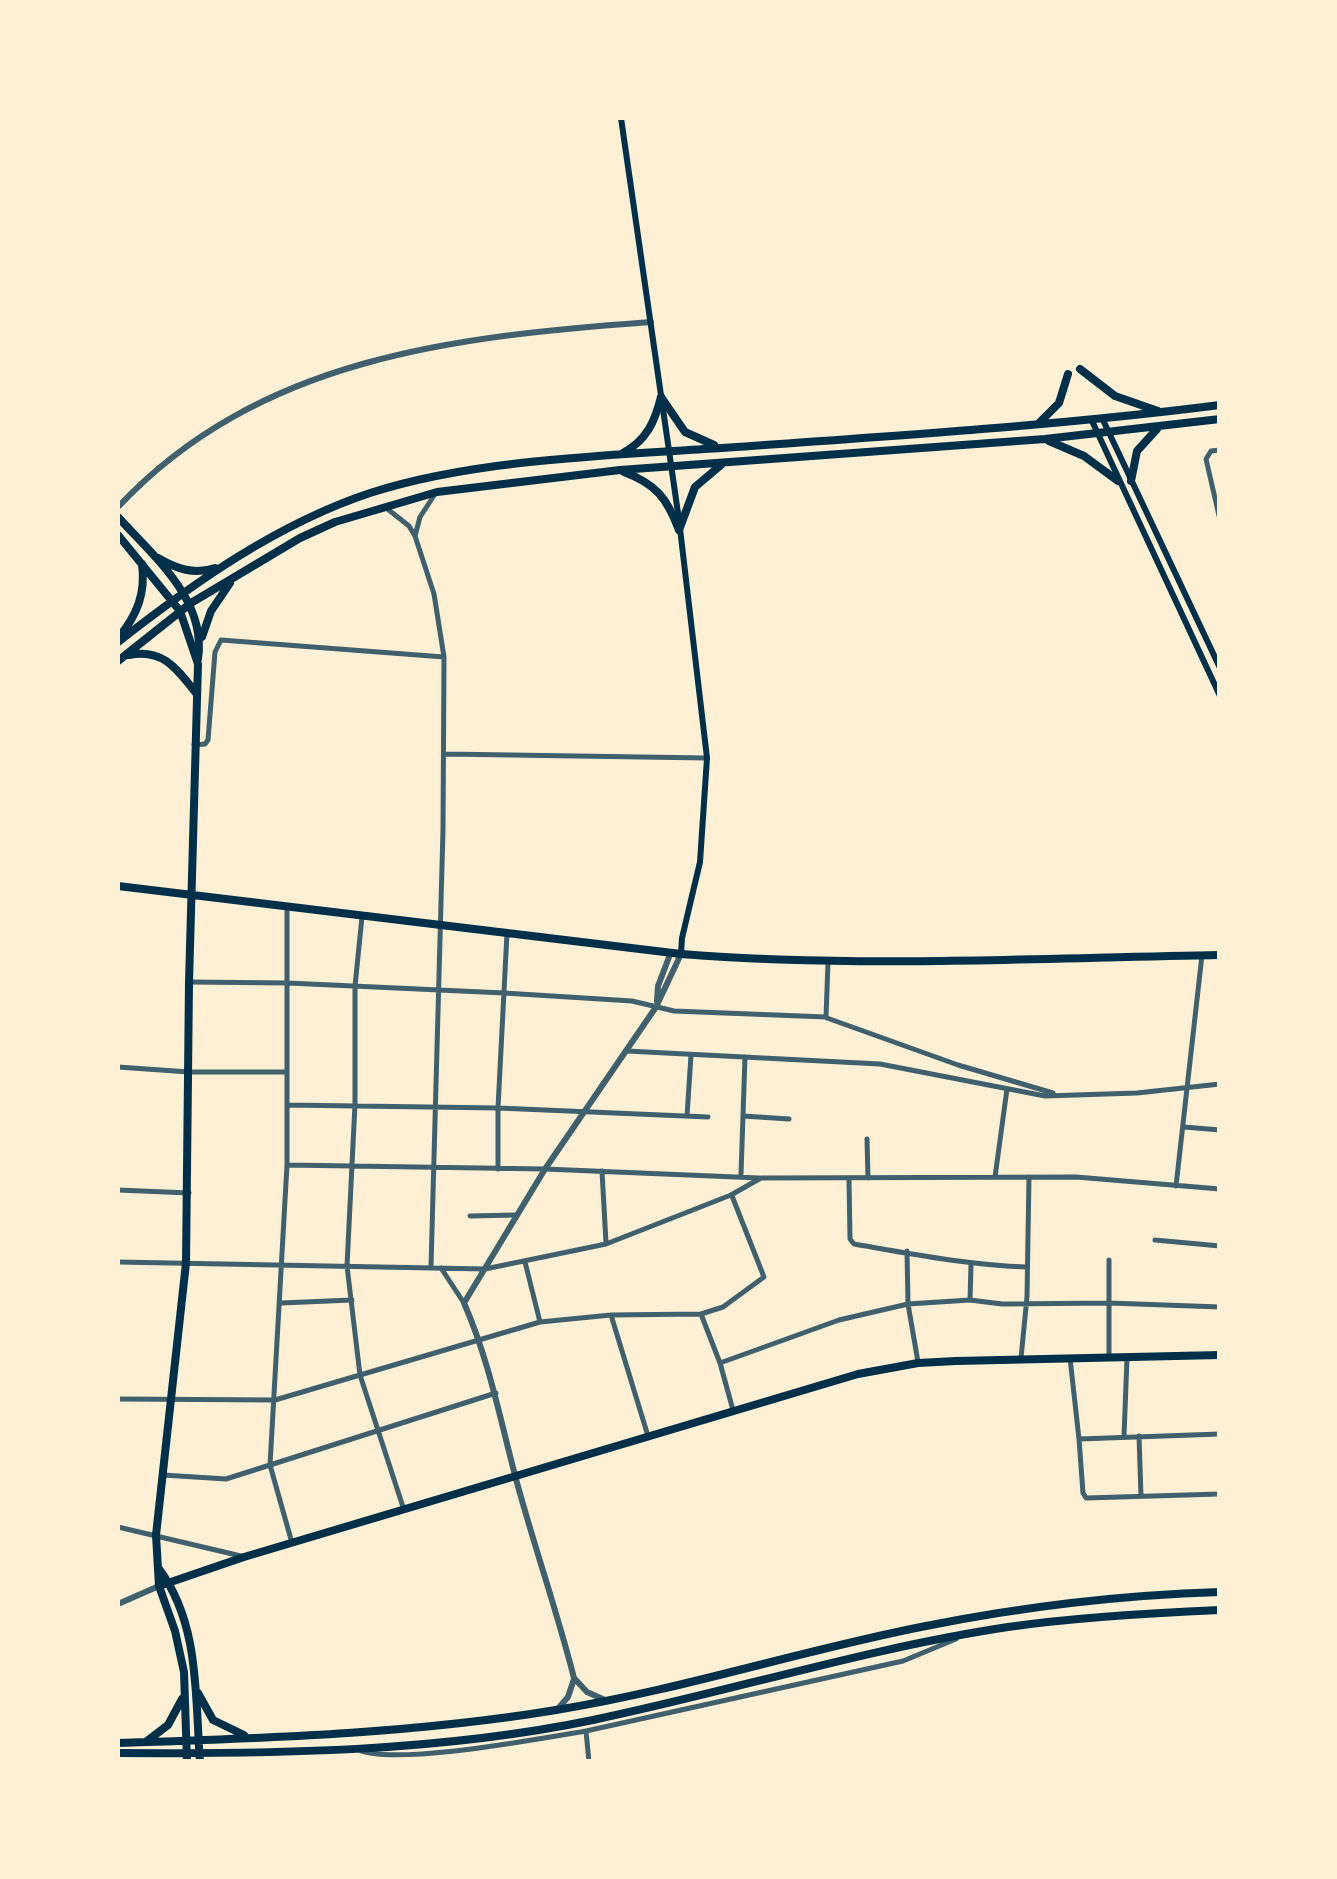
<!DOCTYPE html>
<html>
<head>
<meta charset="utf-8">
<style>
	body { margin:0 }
	#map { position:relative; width:1337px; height:1879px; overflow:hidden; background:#fdf0d5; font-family:"Open Sans",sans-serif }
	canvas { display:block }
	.frame { position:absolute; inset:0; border:120px solid #fdf0d5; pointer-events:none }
</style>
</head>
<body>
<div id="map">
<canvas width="1337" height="1879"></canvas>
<div class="frame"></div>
</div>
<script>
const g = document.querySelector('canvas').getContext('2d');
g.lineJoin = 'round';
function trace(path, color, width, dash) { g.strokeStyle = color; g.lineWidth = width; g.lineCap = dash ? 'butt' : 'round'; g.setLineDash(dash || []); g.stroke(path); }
trace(new Path2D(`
	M1220,450L1211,451L1206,459L1220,520
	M385,507L409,526L415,536L434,594L444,657L443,830L431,1267
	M415,536L420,517L435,494
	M194,745L205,744L208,740L215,652L221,640L444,657
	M445,754L707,758
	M287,906V1165L270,1465L292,1543
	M362,917L355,986V1104L347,1266L360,1375L404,1510
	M189,982L288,983L504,993L632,1001L674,1011L826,1017L828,962
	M827,1018L958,1065L1053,1093
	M627,1051L880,1064L1045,1096L1137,1093L1220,1084
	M118,1067L189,1072H287
	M287,1105L498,1108L708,1117
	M687,1116L691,1055
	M743,1116L789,1119
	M1184,1127L1220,1130
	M867,1139L868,1178
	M287,1165L545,1169L759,1178
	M498,1169V1108L507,933
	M602,1171L606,1243
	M741,1174L745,1057
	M995,1177L1007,1089
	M849,1179L850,1239L854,1244C912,1254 969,1265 1027,1267
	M1176,1186L1202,955
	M118,1190L189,1193
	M470,1216L517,1215
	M1155,1240L1220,1246
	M907,1251L908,1304L918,1362
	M118,1262L485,1269L606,1244L731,1195L761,1178L1076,1177L1220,1189
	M525,1262L540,1322
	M441,1268L464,1303
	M970,1300L971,1265
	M281,1303L352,1300
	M701,1314L720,1363L733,1410
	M611,1315L648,1436
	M1109,1356V1260
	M1021,1358L1027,1297L1029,1177
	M1070,1358L1079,1439L1220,1434
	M720,1363L839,1320L908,1304L970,1300L1002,1304L1109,1303L1220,1307
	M118,1399L275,1400L540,1322L611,1315L701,1314L723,1307L764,1277L732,1196
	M1124,1436L1127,1358
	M1139,1436L1141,1496
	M1079,1439L1083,1493L1086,1498L1220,1494
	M163,1475L226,1479L496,1393
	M118,1527L241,1556
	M586,1731L903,1661L956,1639
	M357,1749C391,1767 543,1738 586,1731L589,1762`), '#3f606c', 5);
trace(new Path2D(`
	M118,507C258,357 457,336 651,322
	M657,1001L658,986L671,952
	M118,1604L159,1586
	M605,1700L587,1692L574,1678C557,1611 534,1546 516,1479C500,1419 489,1360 464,1303L545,1169L656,1007L681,954
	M556,1711L568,1697L574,1679`), '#3f606c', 6);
trace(new Path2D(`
	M621,118L679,520L707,758L700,862L682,938L681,954
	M1103,420L1220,668
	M1092,421L1220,696`), '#003049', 6);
trace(new Path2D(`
	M1080,369L1115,396L1158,411
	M661,397L685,432L714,445
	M1038,424L1059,403L1068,374
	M1049,441L1084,456L1118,481
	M623,453C647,440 655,421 661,397
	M624,472C656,484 667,498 679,530
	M1131,481L1137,451L1157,429
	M118,517C154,557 207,600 198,659
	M679,530L695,487L721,465
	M118,535L180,611L198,664L189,982L186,1263L156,1535L159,1586L175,1631L184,1672L187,1762
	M158,558C177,569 194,575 215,568
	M119,637C137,615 146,593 142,564
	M202,637L211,611L230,583
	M118,642C195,582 277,524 370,493C474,459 613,455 722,448C888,436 1055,426 1220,405
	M129,655C163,648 177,669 196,693
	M118,661L191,603L300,538L335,522L437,492L620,470L1045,439L1220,419
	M118,886L681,954C860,968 1040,958 1220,955
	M159,1569C200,1624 195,1697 200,1762
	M159,1586L244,1557L858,1374L918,1363L956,1361L1220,1355
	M198,1693L213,1720L244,1735
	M147,1741L168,1725L182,1699
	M118,1743C264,1738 411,1734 556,1710C681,1690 802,1650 926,1626C1021,1607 1122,1595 1220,1592
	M118,1753C275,1754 439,1752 593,1720C732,1691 868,1648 1008,1627C1078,1617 1149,1613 1220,1610`), '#003049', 8);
</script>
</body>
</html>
